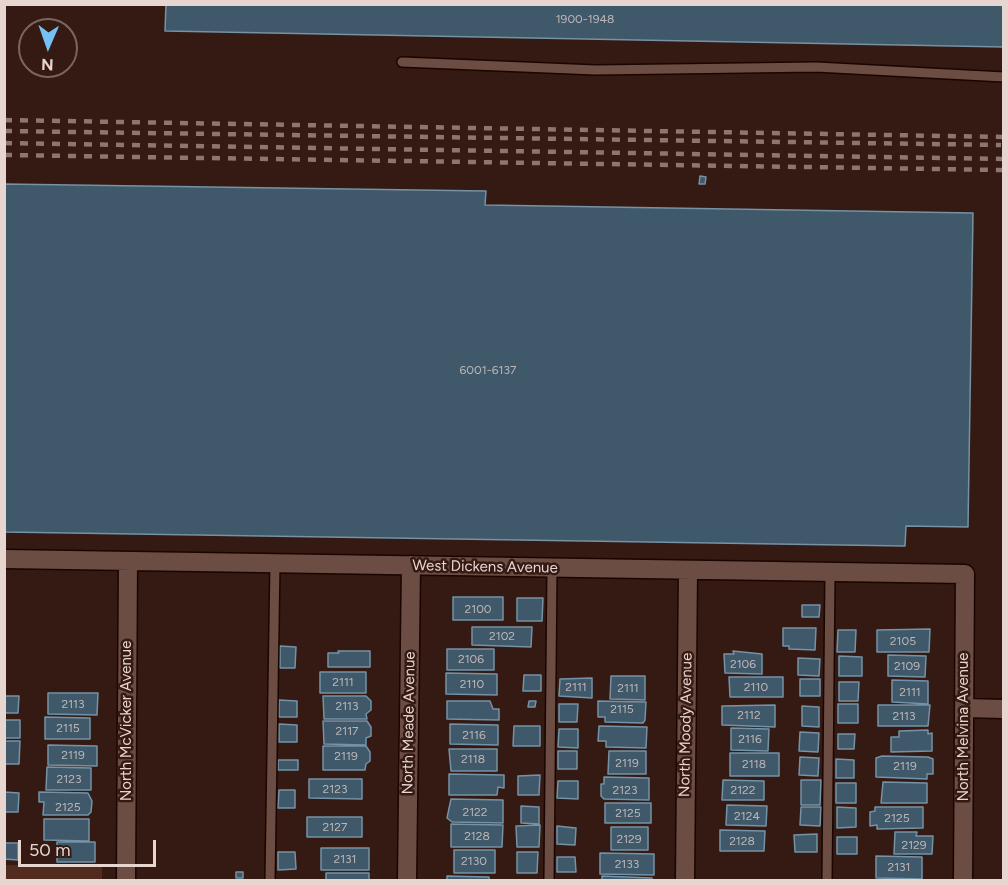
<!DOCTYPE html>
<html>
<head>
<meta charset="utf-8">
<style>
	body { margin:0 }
	#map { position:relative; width:1008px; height:885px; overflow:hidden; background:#341a12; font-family:Figtree,sans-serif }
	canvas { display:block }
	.frame { position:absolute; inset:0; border:6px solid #e7d5cf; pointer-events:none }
	.north { position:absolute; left:18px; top:18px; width:60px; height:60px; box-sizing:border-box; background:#341a12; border:2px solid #7c655e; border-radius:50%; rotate:182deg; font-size:16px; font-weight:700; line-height:24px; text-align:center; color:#e7d5cf }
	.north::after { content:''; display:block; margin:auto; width:21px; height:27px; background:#73c1f5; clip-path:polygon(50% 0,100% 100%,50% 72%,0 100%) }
	.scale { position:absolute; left:18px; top:840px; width:138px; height:27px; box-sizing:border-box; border:3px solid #e7d5cf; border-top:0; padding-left:8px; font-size:18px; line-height:21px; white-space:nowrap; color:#e7d5cf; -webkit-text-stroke:4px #341a12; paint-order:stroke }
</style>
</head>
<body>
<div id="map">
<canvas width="1008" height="885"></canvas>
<div class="frame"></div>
<div class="north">N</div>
<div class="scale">50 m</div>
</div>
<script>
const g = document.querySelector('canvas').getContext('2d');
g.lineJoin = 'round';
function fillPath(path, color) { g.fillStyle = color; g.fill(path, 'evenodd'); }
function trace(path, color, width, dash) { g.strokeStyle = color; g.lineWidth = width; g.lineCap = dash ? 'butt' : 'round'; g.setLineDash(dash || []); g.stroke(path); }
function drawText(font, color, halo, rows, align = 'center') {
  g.font = font + ' Figtree,sans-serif'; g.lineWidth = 5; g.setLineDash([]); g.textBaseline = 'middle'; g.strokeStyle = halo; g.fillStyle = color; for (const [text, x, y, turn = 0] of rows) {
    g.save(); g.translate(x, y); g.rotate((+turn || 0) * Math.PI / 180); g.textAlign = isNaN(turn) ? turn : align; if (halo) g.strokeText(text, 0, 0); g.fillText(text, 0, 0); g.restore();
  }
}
fillPath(new Path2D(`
	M5,865L102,866V880H5Z`), '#502b1e');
const building = new Path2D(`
	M166,4H1004V47L165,31Z
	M700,176L706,177L705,184H699Z
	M4,184L486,191L485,205L973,213L968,527L906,526L905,546L4,532Z
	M453,597H503V620H453Z
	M517,598H543L542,621H517Z
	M802,605H820L819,617H802Z
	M472,627H532L531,647L472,645Z
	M783,628H816L815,650L789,649V646H783Z
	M930,629L929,652H877V630Z
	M838,630H856L855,652H837Z
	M280,646L296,647L295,668H280Z
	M447,649H494V670H447Z
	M338,651H370V667H328V653H339Z
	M733,651L762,654V674L725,673L724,654H734Z
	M888,655L926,656L925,677L888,676Z
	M839,656L862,657V676H839Z
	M798,658L820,659L819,676L798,675Z
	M320,672H366V693H320Z
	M446,673L497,674V695L446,694Z
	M524,675H541V691H523Z
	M611,676H645V700L610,699Z
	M729,677H783V697H730Z
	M592,678V698L559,696L560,679Z
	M800,679H820V696H800Z
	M892,680L928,681V704L892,702Z
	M839,682H859L858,701H839Z
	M48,693H98L97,715L48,714Z
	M4,696H19L18,713H4Z
	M323,696H366L371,701V710L366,714L367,719H324Z
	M279,700L297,701V717H279Z
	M447,701H490L493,709H499V720L447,719Z
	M529,701H536L535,707H528Z
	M598,701L646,702L645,720L643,723L605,722V717H598Z
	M559,704H578L577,722H559Z
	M838,704H858V723H838Z
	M775,705V727L722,725V706Z
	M878,705H930L928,726H878Z
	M802,706L819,707V727L802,726Z
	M45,717L90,718V739H45Z
	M4,720H20V738H4Z
	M323,721H367L371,727V736L366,738V745L324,744Z
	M279,724L297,725V742H279Z
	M450,724L498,725V745L450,744Z
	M514,726H540V746H513Z
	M599,726L647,727L646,748L606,747V741H598Z
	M731,728L769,729L768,751L731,750Z
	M559,729H578V748L558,747Z
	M928,730V734L932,733V751L891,752V737H899V731Z
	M800,732L819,733L818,752L799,751Z
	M838,734H855L854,749H838Z
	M4,741H20L19,764H4Z
	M48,745L97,746V766L48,765Z
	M323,746H366L370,752V761L366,764L365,770H323Z
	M449,749H497V771H451Z
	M558,751H577V769H558Z
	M609,751H646V774H608Z
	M730,753H779V776H730Z
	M882,756L928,757L933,759V774H927V779L876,777V758Z
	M800,757L819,758L818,776L799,775Z
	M836,759L854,760V778H836Z
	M278,760H298V770H278Z
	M47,767L91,768V790H46Z
	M449,774L504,775V788L498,787L497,795H449Z
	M540,775L539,795H518V776Z
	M604,777L649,778V800L604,799L601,796V784H604Z
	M309,779H362V799L309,798Z
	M723,780L764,781V800H722Z
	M801,780H821L820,805H801Z
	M558,781H578V799L557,798Z
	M883,782L927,783V803H881Z
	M836,783H856V803H836Z
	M279,790H295V808H278Z
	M4,792L19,793L18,812H4Z
	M39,792L88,793L92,801L91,812L88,815H43L44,802H39Z
	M451,799L503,800V823L452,822L447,818Z
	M605,803H651V823H605Z
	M727,805L767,806L766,826L726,825Z
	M521,806L539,807V824L521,823Z
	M801,807H821L820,826L800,825Z
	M837,807L856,808V827L837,828Z
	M875,807H923V828L877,829V825L870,826V812L875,811Z
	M307,817H362V837H307Z
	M44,819H89V841L44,840Z
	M451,824L503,825L502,847H451Z
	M540,825L539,847H517L516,826Z
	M557,826L576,828L575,845L557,844Z
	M611,827H648V850H611Z
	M720,830L765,831L764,851H720Z
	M895,832H917L916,836H933L932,854H894Z
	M817,834V852H795L794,835Z
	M837,837H857V854H837Z
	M57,842H95V862H57Z
	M4,843H18V860L4,859Z
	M321,848H369V870H321Z
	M454,850H495V873H454Z
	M278,852H295L296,869L278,870Z
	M517,852H538L537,873H517Z
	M600,853L654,854V875L600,874Z
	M876,856L922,857V879L876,878Z
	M557,857H575L576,872H557Z
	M236,872H243V878H236Z
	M326,873H369V880H326Z
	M447,876L489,877V880H447Z
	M602,876L652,878V880H602Z`);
fillPath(building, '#3f596b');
trace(building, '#7692a6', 1.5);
const service = new Path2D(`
	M402,62L596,70L816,67L1004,77
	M270,880L275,563
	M549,880L552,568
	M827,880L830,572`);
const minor = new Path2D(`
	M4,559L965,574L963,880
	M964,708L1004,709
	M126,880L128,561
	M407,880L411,565
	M685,880L688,570`);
trace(service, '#1a0501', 12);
trace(minor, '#1a0501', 21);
trace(service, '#6b4d43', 9);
trace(minor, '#6b4d43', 18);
trace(new Path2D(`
	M4,120L1004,137
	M4,131L1001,145
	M4,143L1004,159
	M4,155L1004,170`), '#8c766f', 4.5, [8, 8]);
drawText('12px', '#bdb6b6', null, [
	["1900-1948",585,19],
	["6001-6137",488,370],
	["2100",478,609],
	["2102",502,636],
	["2105",903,641],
	["2106",471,659],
	["2106",743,664],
	["2109",907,666],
	["2111",343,682],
	["2110",472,684],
	["2111",576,687],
	["2110",756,687],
	["2111",628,688],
	["2111",910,692],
	["2113",73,704],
	["2113",347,706],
	["2115",622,709],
	["2112",749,715],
	["2113",904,716],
	["2115",68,728],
	["2117",347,731],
	["2116",474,735],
	["2116",750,739],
	["2119",73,755],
	["2119",346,756],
	["2118",473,759],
	["2119",627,763],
	["2118",754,764],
	["2119",905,766],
	["2123",69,779],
	["2123",335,789],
	["2123",625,790],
	["2122",743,790],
	["2125",68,807],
	["2122",475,812],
	["2125",628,813],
	["2124",747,816],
	["2125",897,818],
	["2127",335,827],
	["2128",477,836],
	["2129",629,839],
	["2128",742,841],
	["2129",914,845],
	["2131",345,859],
	["2130",474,861],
	["2133",627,864],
	["2131",899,867]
]);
drawText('15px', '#e7d5cf', '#341a12', [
	["West Dickens Avenue",485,567,1],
	["North McVicker Avenue",127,721,-90],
	["North Meade Avenue",409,723,-89],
	["North Moody Avenue",686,725,-89],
	["North Melvina Avenue",964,727,-90]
]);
</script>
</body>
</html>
